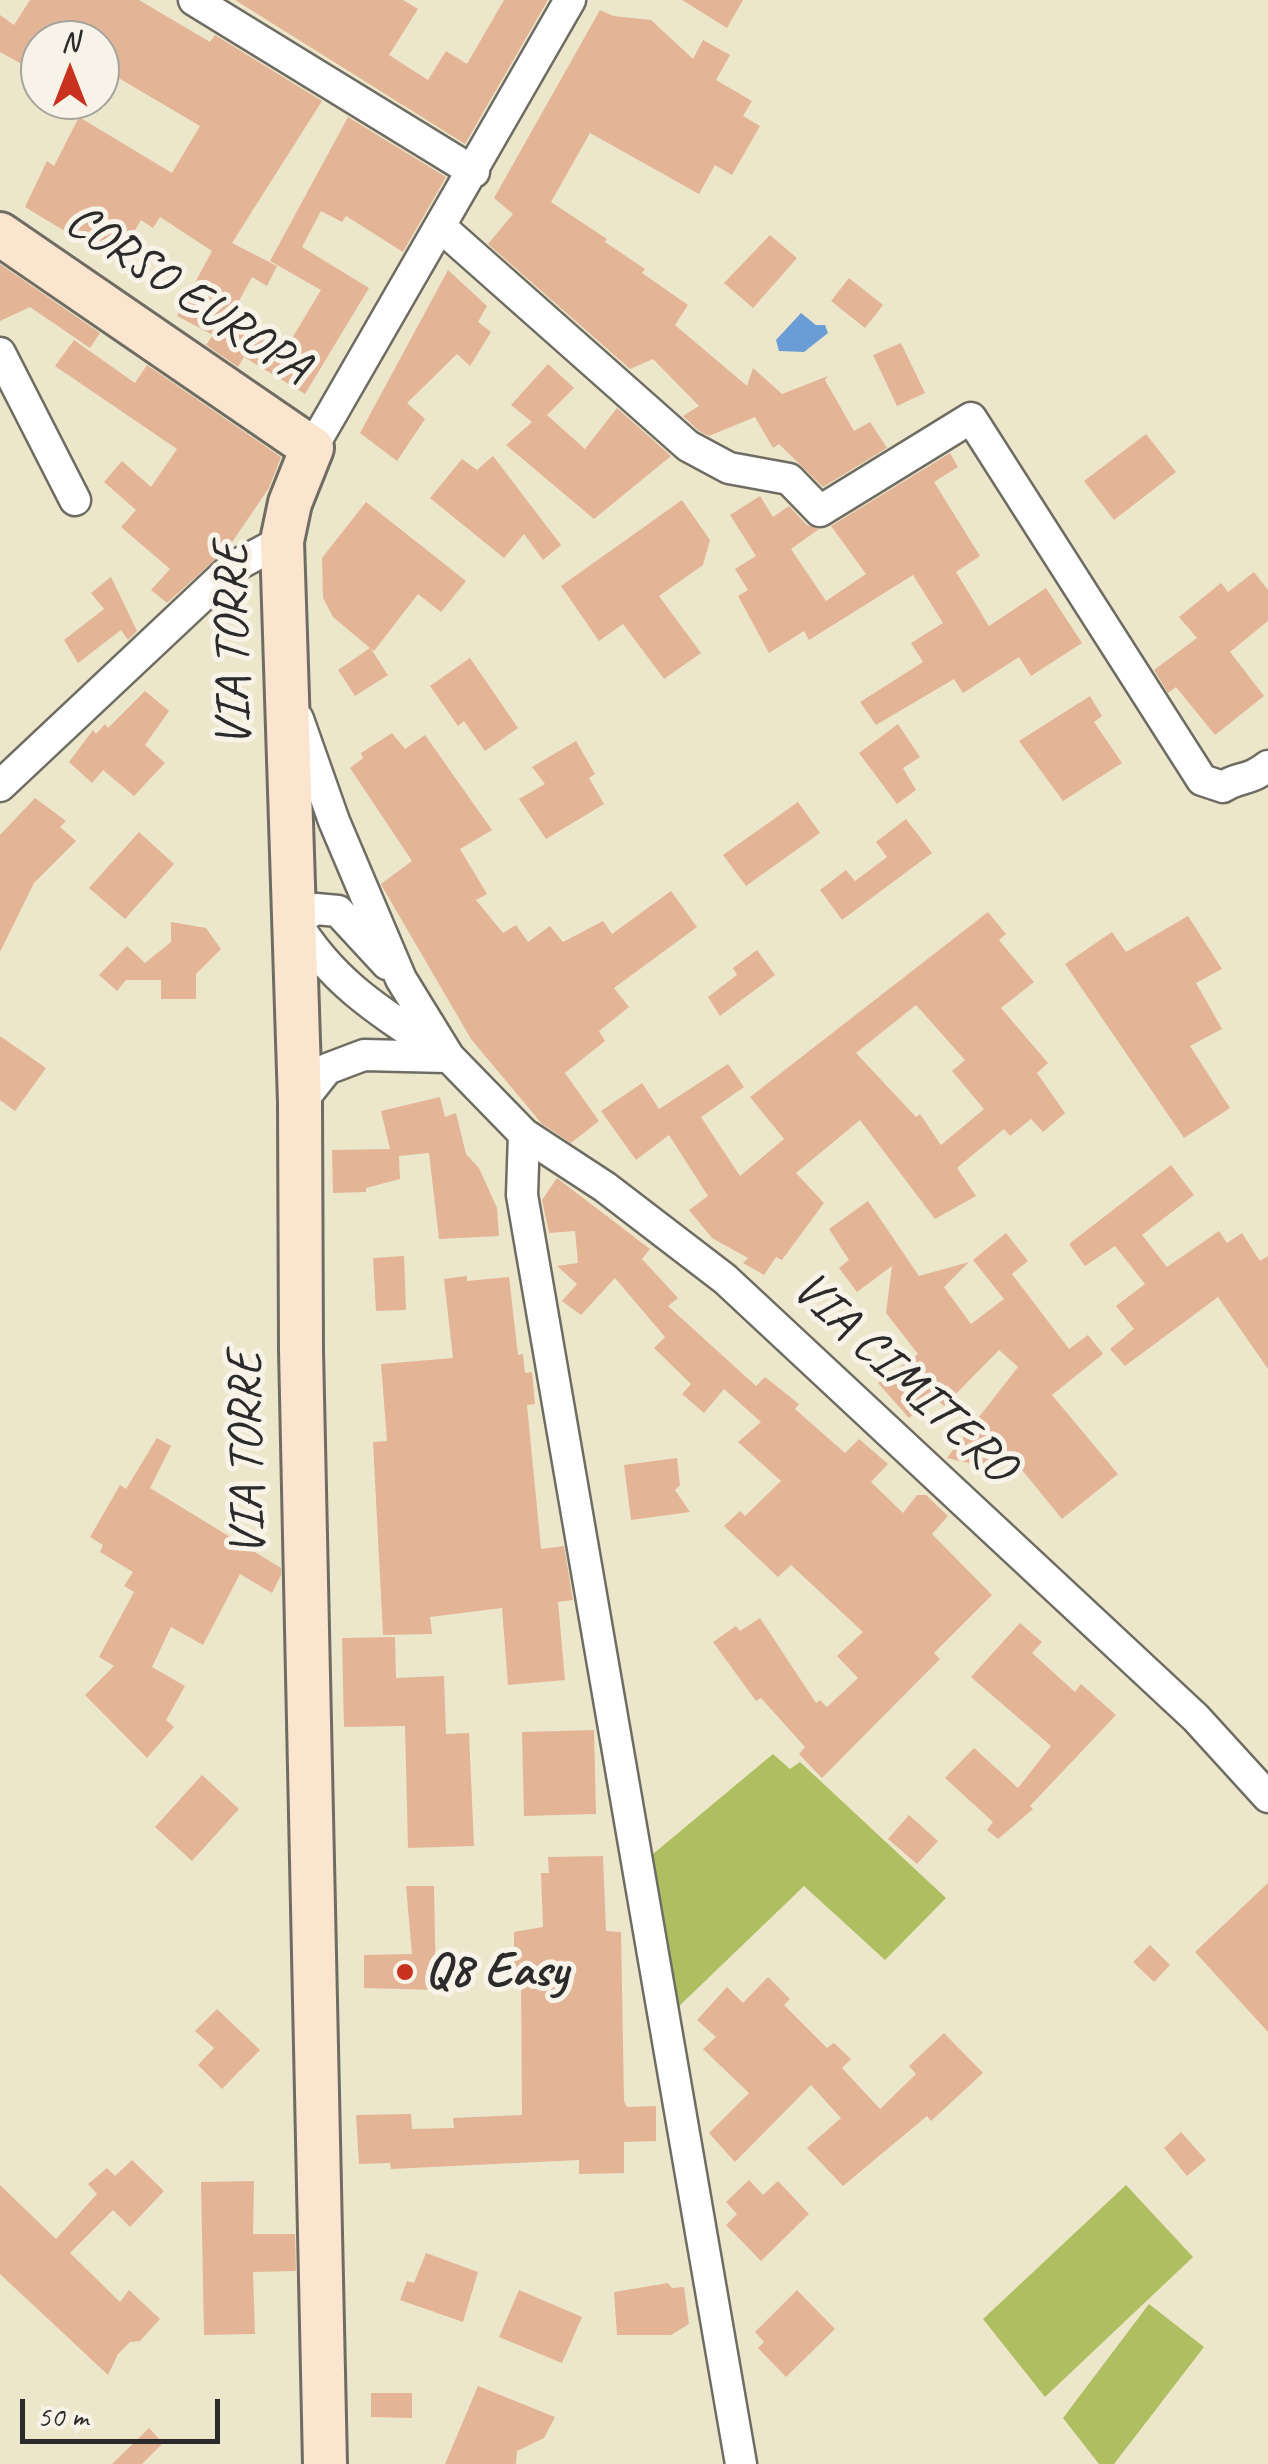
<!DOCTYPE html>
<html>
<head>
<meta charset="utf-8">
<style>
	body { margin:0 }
	#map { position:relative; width:1268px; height:2464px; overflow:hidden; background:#ece7cb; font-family:Caveat,sans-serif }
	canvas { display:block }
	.north { position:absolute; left:20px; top:20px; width:100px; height:100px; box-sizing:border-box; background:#f7f3e8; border:2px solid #a5a39c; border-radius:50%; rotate:0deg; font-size:28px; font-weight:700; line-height:40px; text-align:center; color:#2b2b2b }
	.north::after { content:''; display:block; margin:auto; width:35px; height:45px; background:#c8321e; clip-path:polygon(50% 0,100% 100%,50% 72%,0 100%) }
	.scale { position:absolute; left:20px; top:2399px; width:200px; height:45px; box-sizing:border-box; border:5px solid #2b2b2b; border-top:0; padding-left:12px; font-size:30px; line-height:35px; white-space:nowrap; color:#2b2b2b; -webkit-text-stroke:8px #f7f3e8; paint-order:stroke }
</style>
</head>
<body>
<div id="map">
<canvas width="1268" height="2464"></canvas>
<div class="north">N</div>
<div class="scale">50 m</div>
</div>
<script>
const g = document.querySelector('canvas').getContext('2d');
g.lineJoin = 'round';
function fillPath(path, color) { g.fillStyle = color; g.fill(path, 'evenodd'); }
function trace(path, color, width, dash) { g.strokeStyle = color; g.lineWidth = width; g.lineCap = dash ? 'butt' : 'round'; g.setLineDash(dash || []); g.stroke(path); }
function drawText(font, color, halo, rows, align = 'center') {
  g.font = font + ' Caveat,sans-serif'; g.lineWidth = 10; g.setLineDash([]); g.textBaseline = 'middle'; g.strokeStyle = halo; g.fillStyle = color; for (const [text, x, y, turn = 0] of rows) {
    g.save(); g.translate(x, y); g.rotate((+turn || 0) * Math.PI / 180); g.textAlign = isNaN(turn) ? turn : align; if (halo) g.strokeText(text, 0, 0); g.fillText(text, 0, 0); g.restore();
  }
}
fillPath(new Path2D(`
	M773,1754L790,1769L800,1762L946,1898L885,1960L804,1886L674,2011L647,1859Z
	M1126,2185L1193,2257L1045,2397L983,2319Z
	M1149,2304L1204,2347L1114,2464H1099L1063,2418Z`), '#afbe60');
fillPath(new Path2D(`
	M801,313L816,325H825L828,333L804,352L779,351L776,340Z`), '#6a9dd5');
fillPath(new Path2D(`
	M30,0H139L210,42L215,35L322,101L232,243L277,266L267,286L252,277L233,312L288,345L321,290L270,261L348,117L446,177L403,252L346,216L342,222L321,211L302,247L369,288L305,394L244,357L238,367L206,345L213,335L177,316L212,251L160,217L153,228L141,220L116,262L25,207L47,161L54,166L79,117L172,173L200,126L100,67V40H40V74L0,52V15L14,25Z
	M235,0H403L418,9L389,55L428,80L446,51L467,64L504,0H548L465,144Z
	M682,0H743L727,28Z
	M600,10L613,16L651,20L693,59L703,40L730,55L716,80L752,101L743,116L760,126L732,175L715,165L699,194L590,133L551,202L607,239L605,242L645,269L642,273L688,305L675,325L747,386L753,368L782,394L828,376L825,380L854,431L870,422L887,448L823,487L779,444L773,448L755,417L709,436L699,431L683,416L699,406L653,359L630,369L488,244L513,214L494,198Z
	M770,235L797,258L753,308L724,283Z
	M0,264L100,333L90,348L30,307L0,321Z
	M448,270L487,306L478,322L491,332L470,366L457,354L407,403L425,419L397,461L360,433Z
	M849,278L883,305L865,328L831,301Z
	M74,340L135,383L147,365L281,457L269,488L228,548L167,603L151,590L170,569L121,527L136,510L104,482L122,461L151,487L177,449L55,366Z
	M901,343L925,393L897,406L873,355Z
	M548,364L574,388L547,415L585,449L617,408L671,456L594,519L506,445L532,422L511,405Z
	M1146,434L1176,472L1114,520L1084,481Z
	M950,453L958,467L934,482L980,556L956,572L989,626L1046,588L1082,643L1031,676L1019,657L963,693L954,679L876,725L860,702L923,662L911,643L943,623L913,575L809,640L804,631L769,653L738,596L748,590L735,569L756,556L730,515L760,496L773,517L789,506L807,525L819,529L791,549L826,601L866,574L831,526Z
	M493,456L561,545L543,560L524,534L504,558L430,498L462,459L477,470Z
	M682,500L710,540L703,565L659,596L701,653L664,679L623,624L599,641L561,586Z
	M366,502L466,581L441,612L418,594L374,651L371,649L388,675L355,696L338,670L370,648L333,617L323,598L322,558Z
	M1254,572L1268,590V621L1230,652L1264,696L1215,735L1176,687L1168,693L1154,670L1197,638L1179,617L1221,583L1228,592Z
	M111,577L137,631L128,640L121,630L78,663L64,640L104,609L91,593Z
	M470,658L518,728L485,751L464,721L458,726L430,686Z
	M145,691L169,711L145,745L165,763L134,796L103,770L92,783L69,762L93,730L96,734L105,724L108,728Z
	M1090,696L1102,716L1094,722L1122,763L1063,801L1019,741Z
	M898,724L920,757L903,768L916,790L897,804L859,753Z
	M392,733L405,749L425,735L492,830L460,849L487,894L476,900L503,933L516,925L528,942L550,926L563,942L603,921L612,934L671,891L697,927L614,988L629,1007L599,1031L605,1041L565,1073L599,1121L571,1143L542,1124L471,1039L383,888L381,884L412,861L350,768L363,758L361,753Z
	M576,741L595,774L589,778L604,804L546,839L519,799L545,784L532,767Z
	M35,798L66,821L60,827L76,841L34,883L0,952V835Z
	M798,802L820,833L746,886L723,855Z
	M906,819L932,853L842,920L820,890L846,870L855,881L887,857L876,842Z
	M139,832L174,864L125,919L89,888Z
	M988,912L1006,934L999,940L1034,982L1001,1008L1048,1063L1037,1073L1065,1113L1043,1132L1031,1119L1010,1136L1004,1129L957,1168L976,1196L935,1219L860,1120L796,1173L824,1203L782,1260L776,1257L764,1275L743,1263L748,1258L712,1238L689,1210L708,1196L669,1135L636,1160L601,1111L642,1083L659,1109L728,1064L744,1087L701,1117L740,1176L784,1139L750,1097ZM916,1005L965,1060L952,1071L984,1109L941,1145L920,1114L916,1117L856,1053Z
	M1188,916L1222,969L1196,983L1222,1029L1190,1046L1230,1108L1184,1138L1065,964L1112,932L1126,952Z
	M171,922L206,928L221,949L196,974V999H161V980H126L117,991L99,975L127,946L145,963L171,942Z
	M757,950L775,975L720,1016L708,997L737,975L733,968Z
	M0,1036L46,1068L15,1111L0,1100Z
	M440,1097L445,1117L456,1113L466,1154L479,1168L497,1208L499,1236L439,1239L429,1153L399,1156L400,1179L366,1188V1192L333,1193L332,1150L390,1149L381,1111Z
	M1171,1165L1194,1195L1142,1235L1167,1267L1219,1231L1227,1243L1242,1233L1260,1261L1268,1256V1369L1218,1297L1125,1366L1110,1349L1134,1329L1116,1306L1145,1284L1115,1246L1085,1266L1069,1244Z
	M557,1178L650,1249L642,1259L678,1298L668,1306L756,1386L765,1377L799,1404L795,1409L845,1453L859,1439L888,1464L871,1482L903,1513L917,1495H926L948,1516L932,1534L992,1595L934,1653L940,1659L822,1778L799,1754L805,1747L761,1698L756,1701L713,1642L736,1626L740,1631L760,1618L816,1703L820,1700L827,1707L858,1678L837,1656L863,1632L791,1565L778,1577L724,1526L740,1511L745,1516L781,1481L738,1442L761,1422L724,1389L704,1413L682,1394L691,1384L654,1348L665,1337L615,1278L581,1315L562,1301L577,1284L557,1266L578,1263L575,1231L549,1233L542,1200Z
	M868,1201L919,1276L969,1262L944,1287L971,1324L1004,1299L973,1260L1006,1233L1028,1261L1012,1274L1069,1349L1088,1335L1103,1354L1052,1395L1118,1474L1062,1519L1009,1454L991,1468L947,1458L1018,1367L999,1350L944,1406L935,1398L909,1418L878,1383L918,1354L886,1313L892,1266L857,1292L839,1268L849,1260L829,1229Z
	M404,1256L406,1310L376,1311L373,1258Z
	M467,1276V1281L509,1277L518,1355L523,1354L525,1373L532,1372L535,1404L527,1405L541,1549L564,1546L573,1600L558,1602L565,1680L508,1685L502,1608L430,1617L432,1634L383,1635L373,1442L387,1441L381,1364L453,1358L444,1279Z
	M157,1438L171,1446L150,1488L281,1568V1575L272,1593L240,1574L203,1645L171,1627L152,1667L185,1686L166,1720L174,1727L147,1758L85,1695L114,1666L99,1657L134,1592L124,1586L133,1572L100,1552L103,1545L90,1537L120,1485L126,1489Z
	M677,1458L680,1485L675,1490L690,1512L631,1520L624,1465Z
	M1020,1623L1042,1642L1032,1653L1075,1692L1081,1684L1116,1715L1030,1806L1033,1809L998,1839L987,1830L993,1822L945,1778L974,1748L1018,1788L1051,1746L971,1677Z
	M395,1637L396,1678L444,1676L446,1734L469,1733L474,1846L408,1848L405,1726L344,1727L342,1638Z
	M594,1730L596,1814L524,1816L522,1732Z
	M202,1775L239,1809L192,1861L155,1827Z
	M909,1815L938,1841L917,1864L888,1839Z
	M603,1856L606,1931L621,1932L624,2101L627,2107L656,2106V2141L624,2142V2173L579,2174V2160L391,2169L390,2163L359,2164L356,2115L411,2114L412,2129L454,2128L453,2118L522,2115L521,1978H514V1932L543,1927L541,1873H549L548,1857Z
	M1268,1883V2032L1195,1952Z
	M406,1886H434L436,1990L364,1988V1955L412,1954Z
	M1150,1945L1170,1965L1154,1982L1133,1962Z
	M768,1977L790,1999L784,2005L827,2048L834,2043L851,2059L842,2068L880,2109L916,2074L909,2066L944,2033L983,2073L931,2121L927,2116L843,2186L807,2148L841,2118L811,2085L735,2162L709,2133L749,2093L703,2049L716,2037L697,2020L727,1987L743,2003Z
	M217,2009L260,2050L222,2089L198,2065L214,2048L195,2031Z
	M1181,2132L1206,2160L1187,2176L1164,2148Z
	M132,2160L164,2191L130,2227L113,2210L70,2253L120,2302L129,2290L160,2319L140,2341L130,2342L118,2354L108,2375L0,2274V2185L56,2239L97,2194L88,2184L107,2168L115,2176Z
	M749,2180L763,2195L778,2181L809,2214L761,2261L726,2225L737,2214L726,2202Z
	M254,2181L253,2234H295L296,2271L253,2272L255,2334L204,2335L201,2182Z
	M426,2253L478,2272L463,2322L400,2300L407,2281L414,2283Z
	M668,2283L672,2288L684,2287L689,2324L671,2335H617L614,2292Z
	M519,2290L582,2317L562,2363L499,2337Z
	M797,2290L835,2329L786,2377L758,2348L764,2342L755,2332Z
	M478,2386L555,2417L544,2438L517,2451L516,2464H445Z
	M371,2393H412V2418L371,2417Z
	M149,2428L163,2443L142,2464H112Z`), '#e4b497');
const minor = new Path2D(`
	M194,0L474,172
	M442,228L688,446L729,468L789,479L820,511L971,418L1202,780L1223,787C1239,776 1248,782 1268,766
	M0,353L75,500
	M312,448L570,0
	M298,719L334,821L401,979L449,1057L524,1134L605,1187L725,1279L1196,1718L1268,1797
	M0,786L233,567L282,541
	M387,964L338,911L316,909L295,921C333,984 382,1013 443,1053
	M300,1103L327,1069L364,1055L446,1057
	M524,1134L522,1195L741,2464`);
const secondary = new Path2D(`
	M0,234L312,448L290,503L282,541L300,1103L301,1350L325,2464`);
trace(minor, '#6f6d63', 35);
trace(secondary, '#6f6d63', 48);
trace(minor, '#fff', 30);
trace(secondary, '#fbe5cf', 42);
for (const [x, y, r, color] of [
	[405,1972,10,"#c8321e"]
]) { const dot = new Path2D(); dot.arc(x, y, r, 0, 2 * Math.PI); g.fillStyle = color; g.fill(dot); trace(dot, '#f7f3e8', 4); }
drawText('50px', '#2b2b2b', '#f7f3e8', [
	["CORSO EUROPA",187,295,34],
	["VIA TORRE",234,645,-91],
	["VIA CIMITERO",903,1378,43],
	["VIA TORRE",248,1454,-91]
]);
drawText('bold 50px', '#2b2b2b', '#f7f3e8', [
	["Q8 Easy",425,1972]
], 'left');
</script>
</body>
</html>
